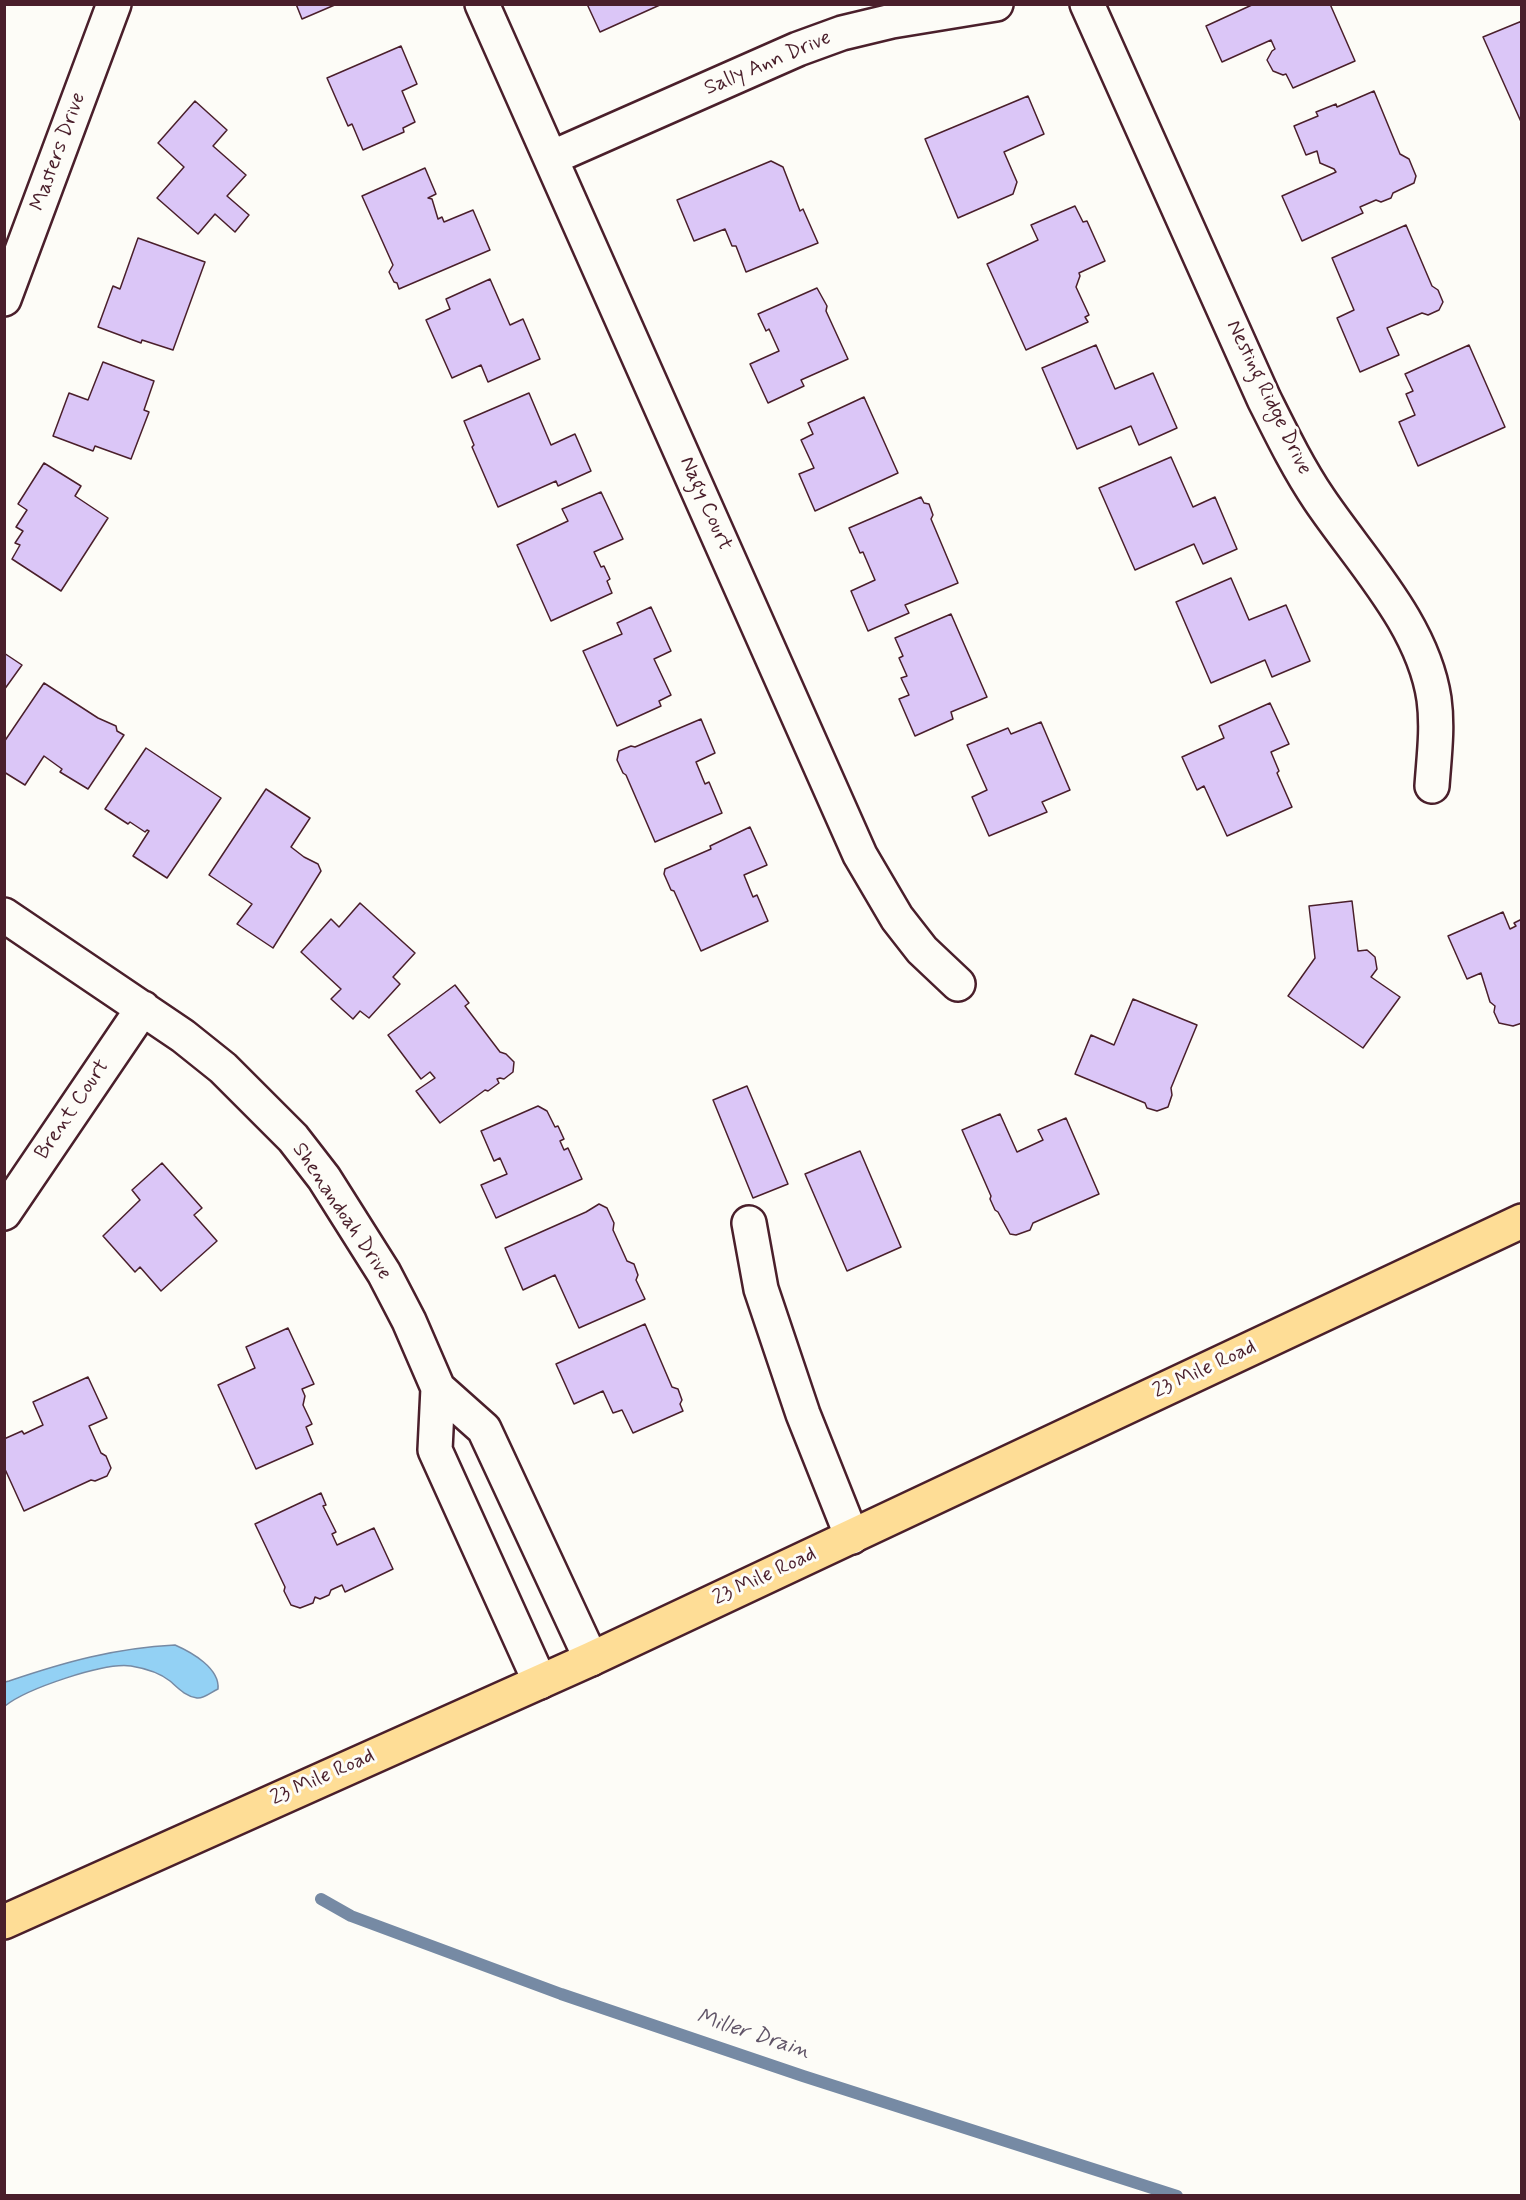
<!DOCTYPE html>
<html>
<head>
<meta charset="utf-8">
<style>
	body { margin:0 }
	#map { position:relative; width:1526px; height:2200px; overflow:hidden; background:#fdfcf7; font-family:Mynerve,sans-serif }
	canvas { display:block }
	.frame { position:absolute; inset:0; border:6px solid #4a1f2b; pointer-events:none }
</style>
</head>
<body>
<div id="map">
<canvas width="1526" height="2200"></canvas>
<div class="frame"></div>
</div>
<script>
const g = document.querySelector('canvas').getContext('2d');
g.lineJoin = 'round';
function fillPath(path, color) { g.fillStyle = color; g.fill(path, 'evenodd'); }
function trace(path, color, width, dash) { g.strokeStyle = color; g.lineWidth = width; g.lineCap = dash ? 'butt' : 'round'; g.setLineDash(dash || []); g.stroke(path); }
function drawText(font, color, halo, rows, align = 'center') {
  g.font = font + ' Mynerve,sans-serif'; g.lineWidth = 6; g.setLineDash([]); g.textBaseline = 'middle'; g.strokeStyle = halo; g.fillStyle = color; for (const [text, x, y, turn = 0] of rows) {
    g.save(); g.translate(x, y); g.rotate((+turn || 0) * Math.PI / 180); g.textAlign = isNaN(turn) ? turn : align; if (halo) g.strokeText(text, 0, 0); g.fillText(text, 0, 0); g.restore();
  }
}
const water = new Path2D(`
	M175,1645C191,1652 220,1668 218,1689C211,1692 204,1699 197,1698C185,1696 178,1688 170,1681C160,1673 143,1668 131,1666C104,1662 26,1689 5,1706V1682L9,1681C65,1662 115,1648 175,1645Z`);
fillPath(water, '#93d1f4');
trace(water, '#768aa4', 1.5);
trace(new Path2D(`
	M321,1899L351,1916L561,1994L803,2076L1177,2196`), '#768aa4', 12);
const building = new Path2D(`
	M296,4H337L302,19Z
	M587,4H662L600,32Z
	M1254,4H1330L1355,61L1293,88L1286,74L1283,75L1273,71L1267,60L1272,51L1275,49L1271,40L1222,62L1206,26Z
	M1522,21V124L1483,37Z
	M401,46L417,84L402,91L415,122L403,128L404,132L363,150L352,124L348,126L327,78Z
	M1374,91L1400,154L1409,159L1416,176L1414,183L1393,193L1391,198L1381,202L1376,200L1360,207L1363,213L1302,241L1282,196L1336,172L1334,169L1320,163L1317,151L1306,155L1294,126L1318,116L1316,112L1336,104L1337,107Z
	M1028,96L1044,134L1004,152L1017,182L1013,194L958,218L925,139Z
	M195,101L227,130L213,146L246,175L227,196L249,215L235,232L215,214L198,234L157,198L184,167L158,143Z
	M771,161L783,167L800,211L803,209L818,243L746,272L736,246H732L725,229L694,241L677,200Z
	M425,168L436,194L428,198L432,199L438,219L442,217L444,222L473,210L490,250L399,289L397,283L394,282L389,272L393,265L362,196Z
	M1075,206L1083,222L1087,221L1105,261L1079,273L1080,276L1076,287L1089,315L1085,317L1088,322L1026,350L987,264L1038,240L1031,225Z
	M1406,225L1432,286L1438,290L1443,302L1439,310L1428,315L1422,313L1387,328L1399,355L1360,372L1337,318L1354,310L1332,258Z
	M138,238L205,262L173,350L142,340L141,343L98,327L113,286L120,289Z
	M490,279L510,325L523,319L540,359L488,382L481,365L452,378L426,320L450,309L446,299Z
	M817,288L827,306L826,311L848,359L801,380L804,386L768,403L750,364L779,351L769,329L766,331L758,314Z
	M1096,345L1115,389L1153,373L1177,428L1139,445L1131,426L1077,449L1042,368Z
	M1469,345L1505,427L1418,466L1399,422L1415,415L1406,394L1413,391L1405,374Z
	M103,362L154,381L144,410L149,412L131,459L95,446L93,451L53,436L69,393L88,400Z
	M529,393L551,445L575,434L591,471L558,486L556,481L498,507L472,447L474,445L464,421Z
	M864,397L898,473L815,511L799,474L814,468L801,440L813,434L808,423Z
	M1171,457L1193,507L1215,497L1237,549L1203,564L1194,544L1135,570L1099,488Z
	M44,463L81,486L75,496L108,518L61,591L12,559L20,545L15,543L23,531L16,527L27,510L18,504Z
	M601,492L623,539L594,552L601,567L604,566L610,579L607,581L612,593L551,621L517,545L568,521L562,509Z
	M921,497L924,503L929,504L933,515L931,519L958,583L905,605L909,613L868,631L851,591L875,580L863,552L860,553L849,528Z
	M1231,578L1249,620L1286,605L1310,661L1272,677L1265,660L1211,683L1176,602Z
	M651,607L671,651L654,659L671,695L659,701L661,706L617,726L583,651L622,634L617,623Z
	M951,614L987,697L951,712L953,719L915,736L899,699L909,695L901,678L907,676L899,658L903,656L895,638Z
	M4,653L22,665L4,690Z
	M44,683L98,718L116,726L117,731L124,735L88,789L60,772L62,769L44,756L25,785L4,772V742Z
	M1270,703L1289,744L1271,752L1279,771L1277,773L1292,807L1227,836L1204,786L1197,790L1182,757L1224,738L1219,726Z
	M701,719L715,753L696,762L705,784L709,782L722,813L655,842L626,775L623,773L617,760L619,751L631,746L635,747Z
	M1041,722L1070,790L1042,802L1047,812L989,836L972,797L987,790L967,745L1008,728L1011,734Z
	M146,748L221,798L167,878L133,856L149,831L147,830L145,832L130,822L128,824L105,809Z
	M266,789L310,818L291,847L304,857L318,864L321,871L273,948L237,924L252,904L209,875Z
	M750,827L767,865L744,875L753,897L757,895L768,921L701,951L674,891L671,890L664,874L665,869L711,849L710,846Z
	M1352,901L1358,951L1367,950L1375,957L1377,969L1371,977L1400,997L1363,1048L1288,996L1315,958L1309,906Z
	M360,903L415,953L393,977L400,984L369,1018L360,1011L353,1019L331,999L341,989L301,952L331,919L339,927Z
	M1503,912L1510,929L1516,926L1514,923L1522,919V1023L1513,1026L1499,1023L1494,1012L1495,1006L1490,1002L1481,973L1467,979L1448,936Z
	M455,985L469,1003L465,1006L500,1052L506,1054L514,1062L513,1072L504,1079L500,1078L497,1079L499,1083L488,1091L485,1090L440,1123L416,1091L435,1078L430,1072L421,1079L388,1035Z
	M1133,999L1197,1025L1171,1088L1172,1095L1168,1107L1157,1111L1147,1108L1145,1103L1075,1074L1091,1035L1114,1045Z
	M747,1086L788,1184L753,1198L713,1100Z
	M538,1106L547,1111L555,1127L558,1126L564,1139L560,1141L564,1150L568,1148L582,1179L496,1218L481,1185L507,1174L500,1158L494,1161L481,1131Z
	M1000,1114L1017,1152L1043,1140L1038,1130L1066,1118L1099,1194L1033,1223L1030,1230L1016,1235L1010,1234L998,1212L995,1210L990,1199L991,1196L962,1130Z
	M860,1151L901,1247L847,1271L805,1174Z
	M162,1163L202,1208L194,1215L217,1241L161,1291L140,1267L135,1272L103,1236L140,1200L132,1190Z
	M599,1204L607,1208L614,1223L613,1230L627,1261L634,1264L638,1275L636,1280L645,1299L579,1328L555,1275L523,1290L505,1248L586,1212Z
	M645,1324L672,1387L678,1389L682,1400L680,1404L683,1411L633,1433L622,1410L613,1413L603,1391L574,1404L556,1364Z
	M288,1328L314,1384L302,1389L305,1396L303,1405L312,1424L306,1427L313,1444L256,1469L218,1385L255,1368L246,1347Z
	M88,1377L107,1418L89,1426L101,1453L106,1456L111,1468L107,1476L95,1481L91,1480L24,1511L4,1467V1439L22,1431L24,1434L43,1425L33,1402Z
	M321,1493L326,1505L323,1506L336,1532L332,1534L337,1545L374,1528L393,1569L345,1592L342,1585L331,1590L329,1595L320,1599L315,1597L313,1603L300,1608L291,1605L284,1591L285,1587L255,1524Z`);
fillPath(building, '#dbc6f7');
trace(building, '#4a1f2b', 1.5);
const minor = new Path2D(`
	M482,4L860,855L897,918L922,950L958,984
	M1087,4L1264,399C1281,433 1298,468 1319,499C1360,560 1423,624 1434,699C1438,728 1434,757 1432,786
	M551,158L798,49L842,33L892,21L996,4
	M4,299L114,4
	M4,915L183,1036L223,1068L293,1138L324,1178L384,1273L409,1321L438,1388L484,1429L591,1659
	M4,1213L143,1008
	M749,1223L761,1289L803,1414L852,1537
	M438,1388L435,1450L540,1682`);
const major = new Path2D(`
	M4,1922L591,1659L1522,1221`);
trace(minor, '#4a1f2b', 38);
trace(major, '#4a1f2b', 38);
trace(minor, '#fdfcf7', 33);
trace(major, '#fedd96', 33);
drawText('21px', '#4a1f2b', '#fdfcf7', [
	["Sally Ann Drive",768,64,-23],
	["Masters Drive",59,152,-70],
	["Nesting Ridge Drive",1268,398,64],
	["Nagy Court",705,504,66],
	["Brent Court",73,1110,-56],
	["Shenandoah Drive",341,1212,56],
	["23 Mile Road",1205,1370,-25],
	["23 Mile Road",765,1577,-25],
	["23 Mile Road",323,1778,-24]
]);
drawText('italic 22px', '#605467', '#fdfcf7', [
	["Miller Drain",753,2035,18]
]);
</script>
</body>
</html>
